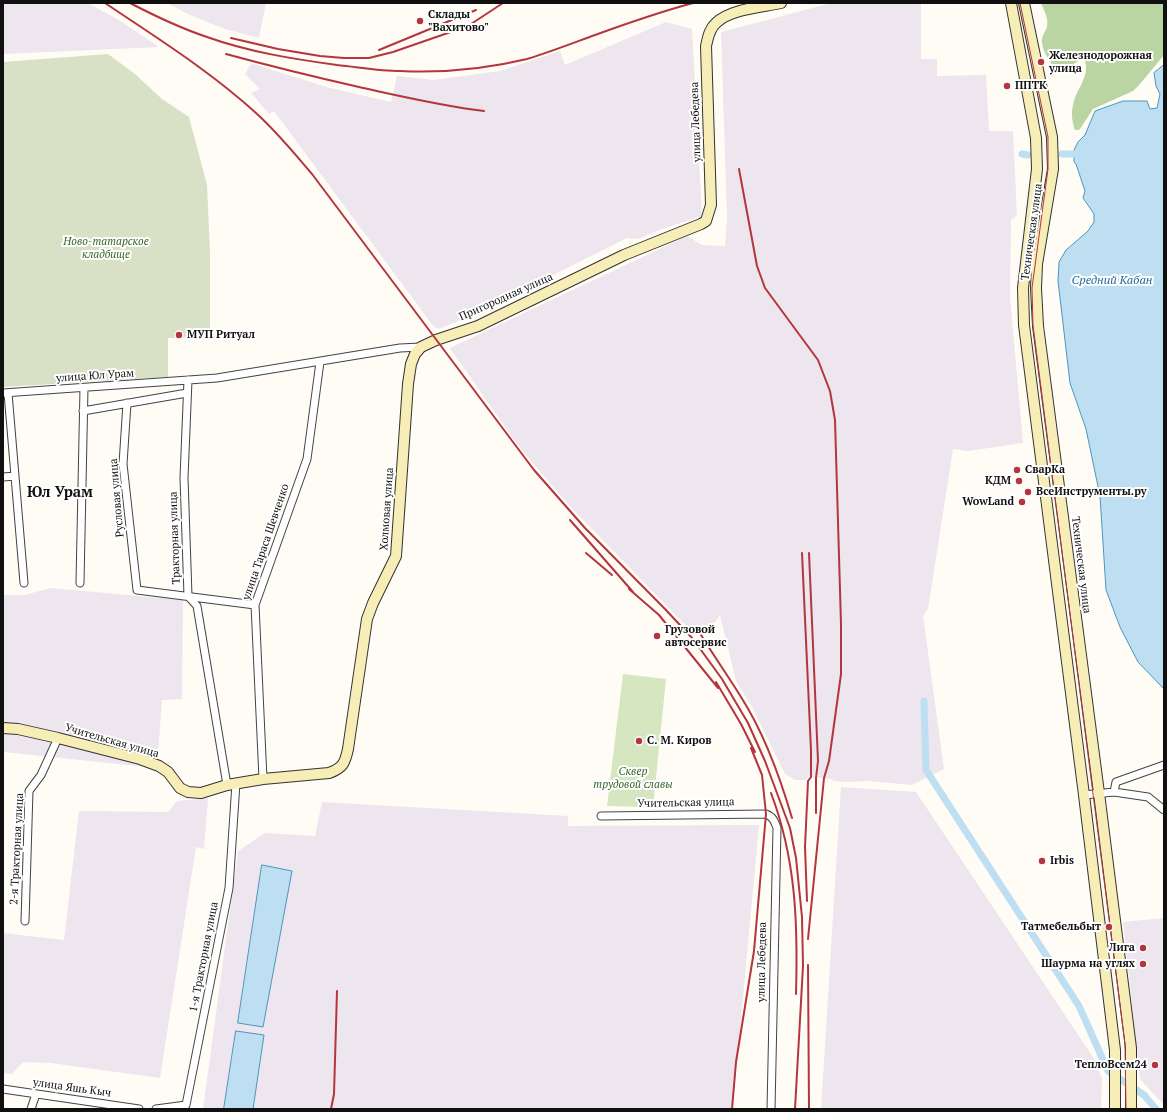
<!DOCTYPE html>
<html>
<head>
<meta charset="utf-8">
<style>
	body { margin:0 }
	#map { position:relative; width:1167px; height:1112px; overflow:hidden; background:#fefcf5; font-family:"PT Serif",serif }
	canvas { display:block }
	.frame { position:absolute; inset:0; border:4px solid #101010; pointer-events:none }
</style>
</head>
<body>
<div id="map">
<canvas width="1167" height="1112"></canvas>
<div class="frame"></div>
</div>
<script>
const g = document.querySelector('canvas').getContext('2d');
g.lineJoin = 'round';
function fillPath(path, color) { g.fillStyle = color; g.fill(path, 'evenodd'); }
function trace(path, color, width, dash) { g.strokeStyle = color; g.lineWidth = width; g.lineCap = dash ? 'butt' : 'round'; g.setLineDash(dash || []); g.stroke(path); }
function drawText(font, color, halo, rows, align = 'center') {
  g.font = font + ' "PT Serif",serif'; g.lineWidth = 4; g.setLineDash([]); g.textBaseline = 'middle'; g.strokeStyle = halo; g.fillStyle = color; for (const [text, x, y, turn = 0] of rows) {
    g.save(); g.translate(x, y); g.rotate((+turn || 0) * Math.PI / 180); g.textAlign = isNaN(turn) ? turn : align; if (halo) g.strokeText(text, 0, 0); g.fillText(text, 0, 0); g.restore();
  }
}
fillPath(new Path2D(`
	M3,3H88L122,22L159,47L3,54Z
	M167,3H266L259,38L225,29L190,15Z
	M832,3H914L921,4V59H937V76L986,75L989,131H1013L1017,215L1011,220L1010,297L1023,443L968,451L953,449L928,609L923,616L944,769L912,785L869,781L843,782L833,781L832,779L807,777L806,780H795L785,774L752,707L736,681L720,615L711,628L695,635L565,501L517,444L450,348L687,236L702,245L725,246L727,217L721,32Z
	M666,22L692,29L702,216L662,229L638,239L627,238L473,315L439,329L434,327L274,111L269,114L251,93L260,89L245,74L250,65L253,64L330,88L391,102L397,76L434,80L500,71L560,51L565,65Z
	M50,588L183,600L182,699L162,700L157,768L3,752V595H25Z
	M841,787L916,792L1095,1060L1102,1079L1101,1109H821Z
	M208,798L204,849L196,847L160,1078L51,1063L23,1062L12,1074L3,1073V933L64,940L79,811L168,812L177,801Z
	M322,802L568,816V826L759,825L737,1062L731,1109H203L238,851L265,833L315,836Z
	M1164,918V1105L1140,1079L1123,922Z`), '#ede6ee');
fillPath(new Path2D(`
	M623,674L666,679L653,807L607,806Z`), '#d5e6c1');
fillPath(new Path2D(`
	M1041,3H1164V55L1140,84L1133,91L1093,109L1080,129L1078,130H1075C1072,122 1071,113 1073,105C1076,89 1090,77 1085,61L1082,59C1073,63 1066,72 1057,71C1051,63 1043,53 1042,43C1041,37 1045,32 1047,27C1049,18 1044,11 1041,3Z`), '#bad5a1');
fillPath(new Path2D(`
	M108,54L135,74L162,99L189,117L207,185L210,254V330H205V337L168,338V377L3,387V62Z`), '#d8e0c6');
const water = new Path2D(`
	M1164,65V689L1138,662L1120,627L1106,590L1100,496L1086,429L1070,383L1058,281L1059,262L1066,250L1088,231L1094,222V214L1083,198L1085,191L1076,164L1074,162V150L1078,142L1085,135L1095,111L1123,101H1147L1150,109L1157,108L1160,94L1156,86L1154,73Z
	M262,865L292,871L263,1027L238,1023Z
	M236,1031L264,1035L253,1109H224Z`);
fillPath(water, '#bedff1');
trace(water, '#4c95c1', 1);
trace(new Path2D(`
	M1022,154L1028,155
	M1062,154H1074
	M924,701L926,770L1079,1006L1108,1071L1144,1095L1156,1109`), '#bedff1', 7);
const street = new Path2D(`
	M188,380L184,478L188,596L197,606L227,785
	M3,393L217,378L400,348L421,347
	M8,393L24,583
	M127,403L123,464L137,590L255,605
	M83,411L187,393
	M3,477L15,476
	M80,583L84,388
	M263,779L255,605L307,459L320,362
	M1114,792L1116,782L1164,765
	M1084,795L1114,792L1148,797L1164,810
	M601,816L766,814C773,817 774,820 777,828L771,1109
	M25,921L29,791L41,775L58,738
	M3,1089L139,1109
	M31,1109L36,1094
	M156,1109L186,1105L229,888L236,783`);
const secondary = new Path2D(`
	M1011,3L1036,138L1037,169L1023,288L1024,325L1084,795L1115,1050V1109
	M1024,3L1052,137L1053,169L1037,264L1036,288L1038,326L1099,793L1131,1048V1109
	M3,728L18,729L58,738L140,759L159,766L168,772L180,788L188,792L201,793L227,785L263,779L329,773C343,768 345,763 348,749L367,619L373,603L396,556L408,384L411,364L415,354L421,347L436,340L478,326L624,255L701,224L706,221L711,205L706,46C708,38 709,29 716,23C730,9 762,7 781,3`);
trace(street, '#434343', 9);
trace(secondary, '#323232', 12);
trace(street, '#fff', 7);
trace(secondary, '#f7eeb7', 10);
trace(new Path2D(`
	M1020,3L1048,137V169L1032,288L1033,325L1125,1044L1126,1109`), '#b4353e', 1);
trace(new Path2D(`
	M105,3C157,38 210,71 256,113C277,132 294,153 312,174L534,470L585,528L665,609L693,639L722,679L748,723L765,761L790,828L796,858L802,917L803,966L795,1109
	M130,3C155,16 180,28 207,37C249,52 293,59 337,65C358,67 379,71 400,71C442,73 486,69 527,59C550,52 573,43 595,35C628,23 660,12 693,3
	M231,38L278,49L320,56L344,58H369L393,52L468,26L503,3
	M379,50L476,10
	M226,54C270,66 315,77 359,87C400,96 442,106 484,111
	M739,169L757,266L765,288L818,360L830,391L835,420L841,624V674L829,761L824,778L808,939
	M570,520L633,592
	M586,553L612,575
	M802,553L811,750V777L808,781L805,847L807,901
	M809,553L818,761L816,778V813
	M629,589L659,615L718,688
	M701,635C714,656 728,676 741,697C764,733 780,777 792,818
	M716,682L741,724L755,752
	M771,793C796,859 798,924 796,994
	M808,965L809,1109
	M331,1109L334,1094L337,991
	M732,1109L736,1062L754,951L766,814L762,775L751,748`), '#b4353e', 2);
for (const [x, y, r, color] of [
	[420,21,4,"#b4353e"],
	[1041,62,4,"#b4353e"],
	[1007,86,4,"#b4353e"],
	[179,335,4,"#b4353e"],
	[1017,470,4,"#b4353e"],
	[1019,481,4,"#b4353e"],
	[1028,492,4,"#b4353e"],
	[1022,502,4,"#b4353e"],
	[657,636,4,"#b4353e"],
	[639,741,4,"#b4353e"],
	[1042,861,4,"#b4353e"],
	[1109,927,4,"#b4353e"],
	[1143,948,4,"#b4353e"],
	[1143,964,4,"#b4353e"],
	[1155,1065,4,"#b4353e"]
]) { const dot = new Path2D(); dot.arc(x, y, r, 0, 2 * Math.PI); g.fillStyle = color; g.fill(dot); trace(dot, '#fff', 1.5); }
drawText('bold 11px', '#101010', '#fff', [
	["Склады",428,15],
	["\"Вахитово\"",428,28],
	["Железнодорожная",1049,56],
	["улица",1049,69],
	["ППТК",1015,86],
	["МУП Ритуал",187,335],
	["СварКа",1025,470],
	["КДМ",1011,481,"right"],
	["ВсеИнструменты.ру",1036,492],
	["WowLand",1014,502,"right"],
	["Грузовой",665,630],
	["автосервис",665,643],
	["С. М. Киров",647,741],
	["Irbis",1050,861],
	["Татмебельбыт",1101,927,"right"],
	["Лига",1135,948,"right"],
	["Шаурма на углях",1135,964,"right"],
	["ТеплоВсем24",1147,1065,"right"]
], 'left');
drawText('11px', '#101010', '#fff', [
	["улица Лебедева",696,122,-92],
	["Техническая улица",1032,232,-82],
	["Пригородная улица",506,297,-24],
	["улица Юл Урам",95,376,-4],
	["Русловая улица",117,498,-95],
	["Холмовая улица",387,509,-86],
	["Тракторная улица",175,538,-92],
	["улица Тараса Шевченко",266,542,-71],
	["Техническая улица",1081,565,83],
	["Учительская улица",112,741,16],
	["Учительская улица",686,803,-1],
	["2-я Тракторная улица",17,849,-87],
	["1-я Тракторная улица",204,957,-79],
	["улица Лебедева",762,962,-89],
	["улица Яшь Кыч",72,1088,8]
]);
drawText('italic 11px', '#346326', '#fff', [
	["Ново-татарское",106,242],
	["кладбище",106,255],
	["Сквер",633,772],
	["трудовой славы",633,785]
]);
drawText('italic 12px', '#256897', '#fff', [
	["Средний Кабан",1112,281]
]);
drawText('bold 15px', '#101010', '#fff', [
	["Юл Урам",60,493]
]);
</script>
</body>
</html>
